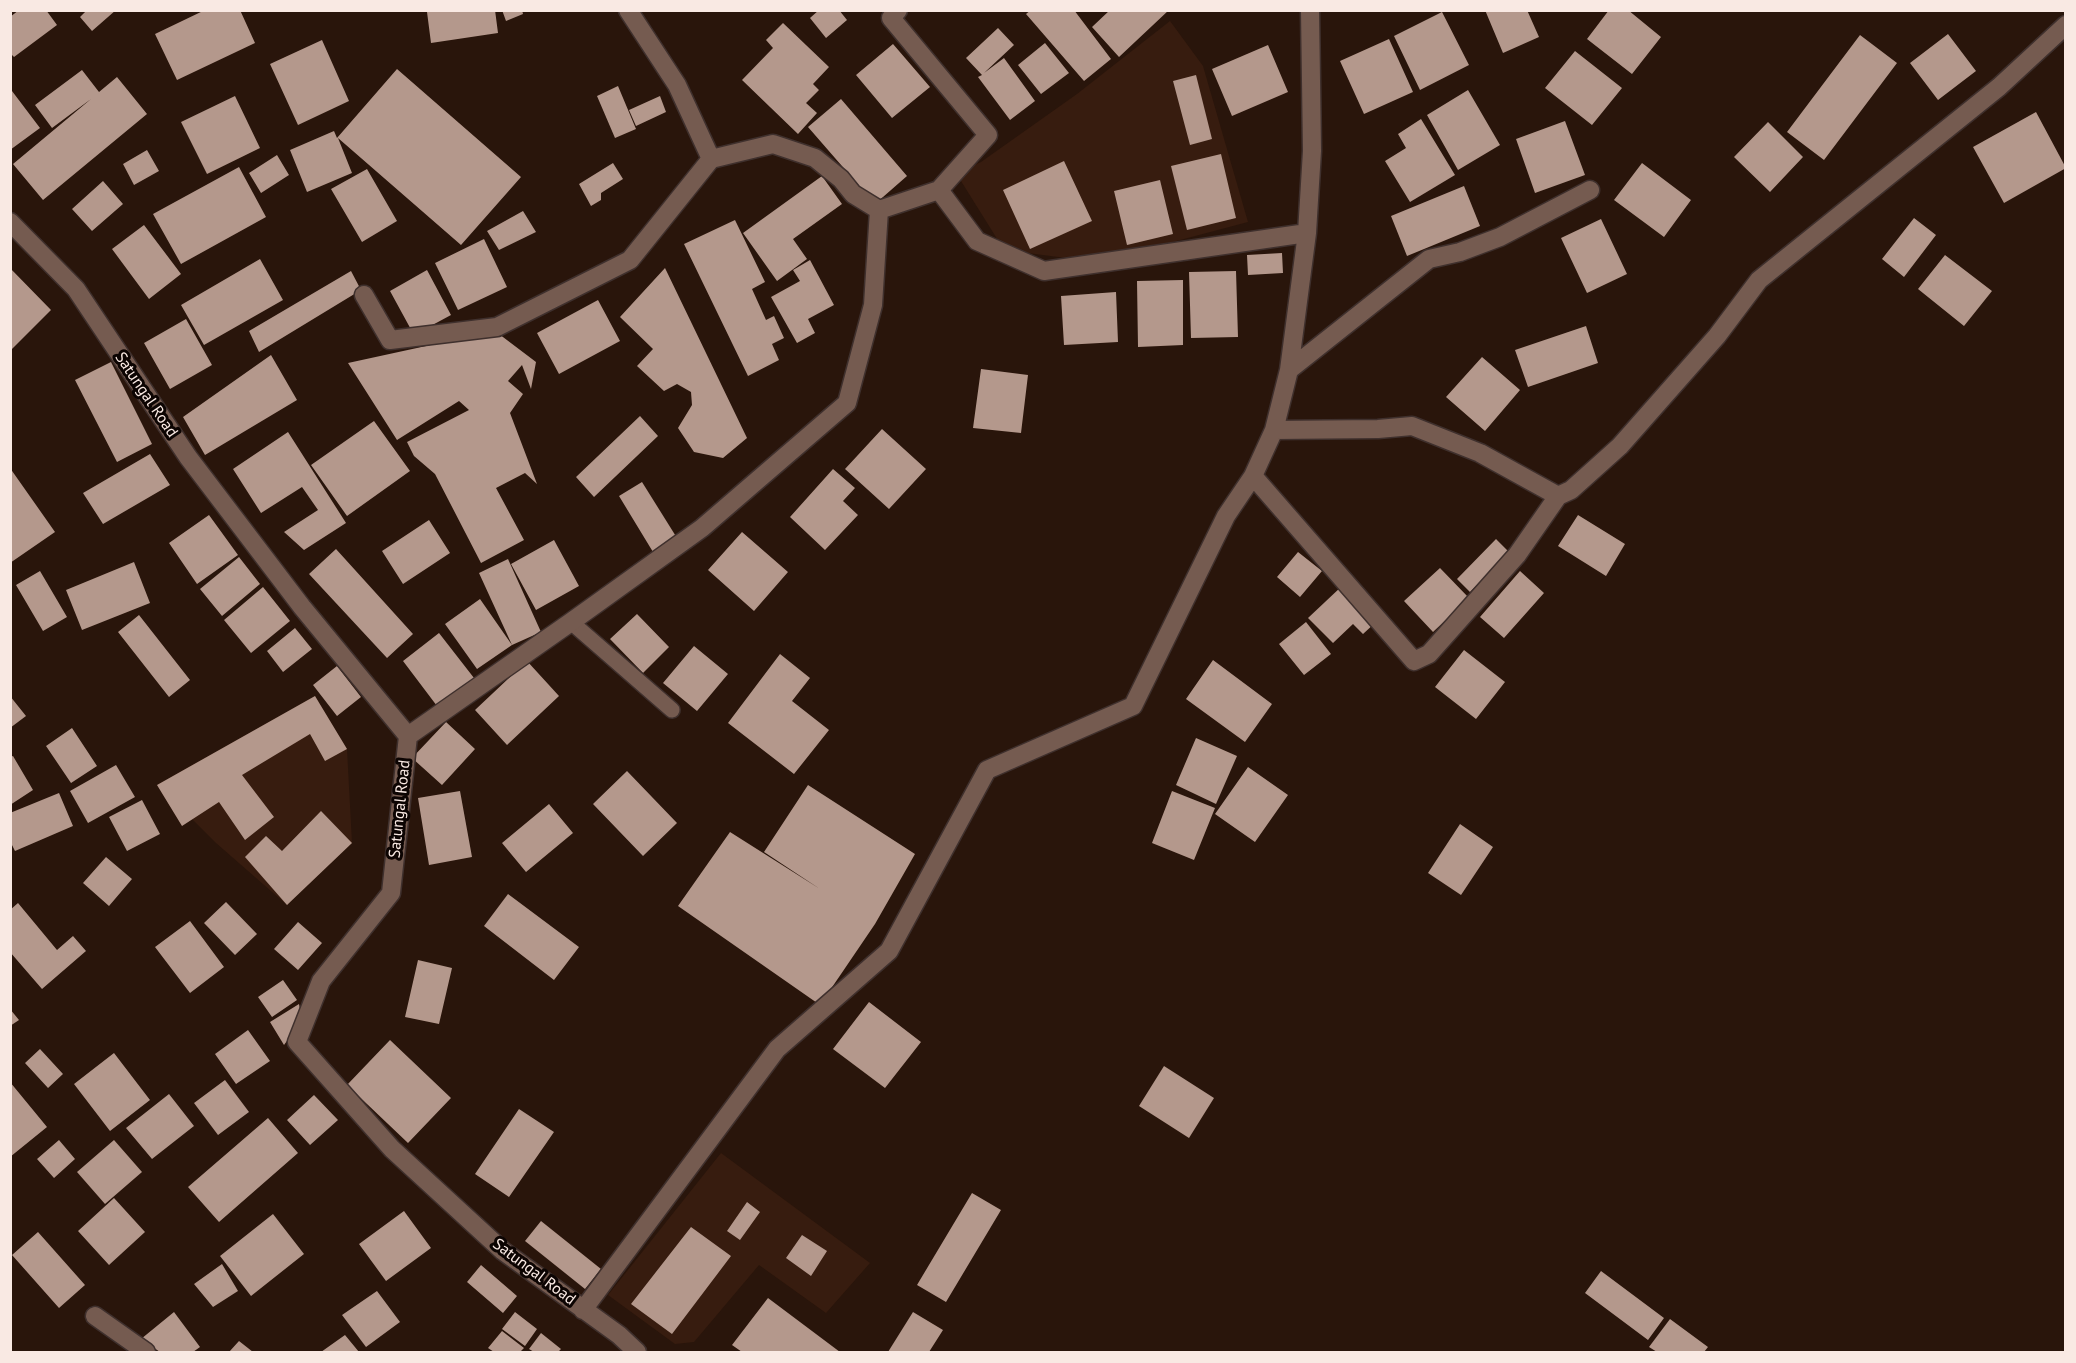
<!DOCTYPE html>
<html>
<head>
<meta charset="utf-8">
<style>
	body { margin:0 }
	#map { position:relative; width:2076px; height:1363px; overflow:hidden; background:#29150b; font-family:"PT Sans",sans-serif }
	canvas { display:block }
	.frame { position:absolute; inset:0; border:12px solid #f9e9e3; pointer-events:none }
</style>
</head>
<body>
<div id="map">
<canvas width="2076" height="1363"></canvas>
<div class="frame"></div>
</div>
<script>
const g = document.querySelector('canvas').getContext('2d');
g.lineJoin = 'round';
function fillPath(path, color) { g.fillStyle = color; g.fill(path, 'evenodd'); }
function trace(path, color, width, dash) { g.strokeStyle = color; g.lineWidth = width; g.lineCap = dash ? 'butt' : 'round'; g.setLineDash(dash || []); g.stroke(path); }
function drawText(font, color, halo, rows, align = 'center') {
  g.font = font + ' "PT Sans",sans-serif'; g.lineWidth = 6; g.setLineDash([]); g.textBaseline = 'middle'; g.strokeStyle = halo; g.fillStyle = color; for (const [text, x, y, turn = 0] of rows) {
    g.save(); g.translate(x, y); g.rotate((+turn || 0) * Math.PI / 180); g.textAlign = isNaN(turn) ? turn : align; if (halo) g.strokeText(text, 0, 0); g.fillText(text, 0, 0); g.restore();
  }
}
fillPath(new Path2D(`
	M1170,21L1203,66L1248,222L1165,244L1074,259L1004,250L956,173L981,162L1077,94Z
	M315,696L347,749L352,843L287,905L216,843L190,817L182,826L157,785Z
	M721,1153L870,1263L826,1313L759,1265L694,1342L675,1344L608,1295Z`), '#371c0f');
fillPath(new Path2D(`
	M19,10H46L57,25L14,57L10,53V17Z
	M87,10H116L92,31L80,17Z
	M205,10H240L255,43L177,80L155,34Z
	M440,10H495L498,33L431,43L427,12Z
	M502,10H522L523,14L506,21Z
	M819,10H839L847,20L826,38L810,18Z
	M1031,10H1074L1111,59L1084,81L1026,14Z
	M1110,10H1169L1119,57L1092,27Z
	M1485,10H1527L1539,37L1503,53Z
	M1609,10H1628L1661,37L1632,74L1587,39Z
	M1442,12L1469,65L1420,90L1394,36Z
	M783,23L829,67L813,84L819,90L806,103L817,113L798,134L742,80L773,48L766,40Z
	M998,28L1014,45L984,73L1004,58L1035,101L1010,120L978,77L982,75L966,58Z
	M1948,34L1976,71L1938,100L1910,63Z
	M1860,35L1897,63L1824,160L1787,132Z
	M1389,39L1413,92L1364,114L1340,61Z
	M322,40L349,101L298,125L270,64Z
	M1045,43L1069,73L1041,94L1018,65Z
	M893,44L930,87L892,118L856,75Z
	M1268,45L1288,92L1232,116L1212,69Z
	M1575,51L1622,88L1592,125L1545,88Z
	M397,69L521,177L461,245L338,138L352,173L307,192L290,150L334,131L337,138Z
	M82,70L99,92L117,77L147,114L43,200L13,164L91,99L52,128L35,105Z
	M1196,75L1212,139L1190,145L1173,81Z
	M618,86L636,129L615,138L597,96Z
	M1468,90L1500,145L1458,170L1427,115Z
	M12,91L40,128L10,150V93Z
	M235,96L260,148L207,174L181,122Z
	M660,96L666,112L636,126L629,110Z
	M841,99L907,176L875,204L808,127Z
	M2036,112L2066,168L2004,203L1973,147Z
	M1421,119L1455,175L1410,202L1385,161L1406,148L1398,134Z
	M1565,121L1585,175L1535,193L1516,139Z
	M1768,122L1803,157L1770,192L1734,157Z
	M147,150L159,171L134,185L123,164Z
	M1221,154L1236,218L1187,230L1171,166Z
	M277,155L289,175L261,193L249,173Z
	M1064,161L1092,221L1030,249L1003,190Z
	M613,163L623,179L601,193V200L591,206L579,184Z
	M1642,163L1691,200L1664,237L1614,200Z
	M239,167L266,217L181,264L153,214Z
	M367,169L397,221L362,242L331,189Z
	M822,176L842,204L793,239L807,259L777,281L743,233Z
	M1160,180L1173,234L1127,245L1114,191Z
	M103,181L123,204L92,231L72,209Z
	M1464,186L1480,226L1407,256L1391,216Z
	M523,211L536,232L499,250L487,231Z
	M1914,218L1936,235L1904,277L1882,259Z
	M1601,219L1627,274L1587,293L1561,238Z
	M735,220L765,282L752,289L766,320L774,316L784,338L772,344L779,360L748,376L684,244Z
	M144,225L181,274L149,299L112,249Z
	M484,239L507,287L458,310L435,263Z
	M1282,253L1283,273L1248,275L1247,255Z
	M1945,255L1992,291L1964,326L1918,289Z
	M260,259L283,300L204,345L181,305Z
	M810,260L834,305L808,319L815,333L797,343L771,297L800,281L793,270Z
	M10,268L51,310L10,351Z
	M665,268L747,438L723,458L694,452L678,428L692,405L691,392L677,384L664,391L637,366L653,349L620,317Z
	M427,270L451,315L414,335L390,291Z
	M351,271L361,290L259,352L249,331Z
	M1236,271L1238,337L1191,338L1189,272Z
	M1183,280V345L1138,347L1137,281Z
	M1116,292L1118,342L1064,345L1061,296Z
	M598,300L620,341L559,374L537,333Z
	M186,319L212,365L170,389L144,343Z
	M1586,326L1598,363L1528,387L1515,350Z
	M495,331L536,362L531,389L522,365L508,381L523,394L510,413L537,484L525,473L496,488L524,540L481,563L435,474L414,456L407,442L469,410L459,401L397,440L348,363Z
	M271,355L297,400L205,455L183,417Z
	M1482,357L1520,390L1485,431L1446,397Z
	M111,362L152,444L117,462L75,380Z
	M981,369L1028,375L1021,433L973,428Z
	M640,416L658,436L594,497L576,477Z
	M374,421L410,471L347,516L311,465Z
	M882,429L926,469L889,509L845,469Z
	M288,432L346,523L304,550L284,532L318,510L302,487L261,513L233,469Z
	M150,454L170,485L103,524L83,493Z
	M10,468L55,532L10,563Z
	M833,469L855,488L843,501L858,515L825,550L790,517Z
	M642,482L677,538L653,552L619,496Z
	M209,515L238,555L197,584L169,543Z
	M1578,515L1625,544L1606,576L1558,546Z
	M429,520L450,553L403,584L382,551Z
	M742,532L788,572L754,611L708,570Z
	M1496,539L1509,552L1470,592L1457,579Z
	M554,540L579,586L536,610L511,564Z
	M336,549L413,634L387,658L309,574Z
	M1298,552L1322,571L1300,597L1277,577Z
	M239,557L260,584L222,616L200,589Z
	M508,559L541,632L512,645L479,573Z
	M134,562L150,603L82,630L66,590Z
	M1440,568L1469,598L1433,632L1404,601Z
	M40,571L67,617L43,631L16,585Z
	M1520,571L1544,593L1504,638L1480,617Z
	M1342,586L1376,622L1363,634L1353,624L1333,643L1308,618Z
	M263,587L290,621L251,653L224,620Z
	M480,599L512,645L477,669L445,624Z
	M637,614L669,647L643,673L610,639Z
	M139,615L190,680L169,697L118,632Z
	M1306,622L1331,654L1304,675L1279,644Z
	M295,628L312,649L283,672L267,651Z
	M439,633L474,678L437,706L403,661Z
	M694,646L728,674L697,711L663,683Z
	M1464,650L1505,682L1476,719L1435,687Z
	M780,654L810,678L792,701L829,730L794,774L728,723Z
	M1213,660L1272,704L1245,742L1186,699Z
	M527,661L559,696L507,745L475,710Z
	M337,666L361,697L337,716L313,685Z
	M10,696L26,716L10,728Z
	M315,696L347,749L325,761L310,734L242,775L274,817L245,840L219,802L182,826L157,785Z
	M446,722L475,749L442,785L412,758Z
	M72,728L97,766L71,783L46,746Z
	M1196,738L1237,756L1216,804L1176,785Z
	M13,756L33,790L10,805V757Z
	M116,765L135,797L88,823L70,791Z
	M1248,767L1288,795L1255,842L1215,814Z
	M627,771L677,823L643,856L593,804Z
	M808,785L915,854L875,924L820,1005L678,906L730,832L820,889L764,852Z
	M460,791L472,857L429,865L418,798Z
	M1172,791L1215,808L1194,860L1152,843Z
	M59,793L73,826L15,851L10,841V813Z
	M142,800L160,834L127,851L109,817Z
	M549,804L573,833L526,872L502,843Z
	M321,811L352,843L287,905L245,857L266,836L282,851Z
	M1460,824L1493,847L1461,895L1428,873Z
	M106,857L132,879L109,906L83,883Z
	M508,894L579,947L554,980L484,926Z
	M226,902L257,934L235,955L204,923Z
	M18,903L57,950L73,936L86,951L42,989L10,952V910Z
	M190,921L224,967L190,993L155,947Z
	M298,922L322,943L298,970L274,949Z
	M418,960L452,968L439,1024L405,1017Z
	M283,980L297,1000L272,1017L258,997Z
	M869,1002L921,1042L885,1088L833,1049Z
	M299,1004L302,1020L284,1045L270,1022Z
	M10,1009L19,1020L10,1026Z
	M248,1030L270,1061L236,1084L215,1054Z
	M390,1040L451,1098L408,1143L347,1085Z
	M40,1049L63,1074L48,1088L25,1063Z
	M114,1053L150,1100L110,1131L74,1084Z
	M1164,1066L1214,1098L1189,1138L1139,1106Z
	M225,1080L249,1112L218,1135L194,1103Z
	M10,1082L47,1127L10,1157Z
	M169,1094L194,1126L152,1159L126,1128Z
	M314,1095L338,1120L310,1145L287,1120Z
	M519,1109L554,1132L509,1197L475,1174Z
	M268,1118L298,1153L219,1222L188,1187Z
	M59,1140L75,1159L54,1178L37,1159Z
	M114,1140L142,1172L105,1204L77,1172Z
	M972,1193L1001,1210L946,1302L917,1285Z
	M114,1198L145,1232L109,1265L78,1231Z
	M747,1202L760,1212L740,1240L727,1231Z
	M404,1211L431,1248L386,1281L359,1244Z
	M273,1214L304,1254L251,1296L220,1256Z
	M541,1221L601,1269L585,1289L525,1241Z
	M691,1227L731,1256L672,1334L631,1304Z
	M38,1232L85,1285L59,1308L12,1255Z
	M802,1235L827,1251L811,1276L786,1258Z
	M222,1264L238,1291L213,1307L194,1284Z
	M481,1265L517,1296L503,1313L467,1282Z
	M1601,1271L1664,1318L1648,1340L1585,1293Z
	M377,1291L400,1322L366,1347L342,1315Z
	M768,1298L840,1352H742L732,1345Z
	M174,1312L200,1347L193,1352H160L141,1339Z
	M515,1312L537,1329L525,1346L502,1329Z
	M913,1312L943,1330L929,1352H888Z
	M1670,1319L1708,1347L1704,1352H1657L1649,1347Z
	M502,1331L524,1348L520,1352H494L488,1348Z
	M541,1333L561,1349L558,1352H534L529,1349Z
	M345,1335L359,1352H321Z
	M239,1341L253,1352H229Z`), '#b4988c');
const lane = new Path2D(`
	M571,622L672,710`);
const street = new Path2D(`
	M628,10L677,85L711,159L773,144L815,158L841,179L853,194L879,210
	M939,190L977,241L1044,271L1307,233L1312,151L1310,10
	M879,210L939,190L988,135L891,18L898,10
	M10,222L76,289L188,457L302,607L408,736L391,893L321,981L297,1042L392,1149L503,1251L619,1335L637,1352
	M364,295L390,340L497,327L630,260L711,159
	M1289,370L1429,259L1460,252L1500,237L1590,190
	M1253,476L1414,661L1429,654L1517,555L1558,496L1480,453L1412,426L1378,429L1274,430
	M1558,496L1571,490L1620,446L1717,336L1759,280L1999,87L2066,25
	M408,736L571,622L702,528L847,403L873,305L879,210
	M583,1310L777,1049L889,951L987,770L1133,706L1226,516L1253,476L1274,430L1289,370L1307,233
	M95,1316L146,1352`);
trace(lane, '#3f302d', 18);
trace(street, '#3f302d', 21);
trace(lane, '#755b50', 15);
trace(street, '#755b50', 18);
drawText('16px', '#f9e9e3', '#0c0402', [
	["Satungal Road",146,395,56],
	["Satungal Road",400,809,-84],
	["Satungal Road",534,1272,37]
]);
</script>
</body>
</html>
